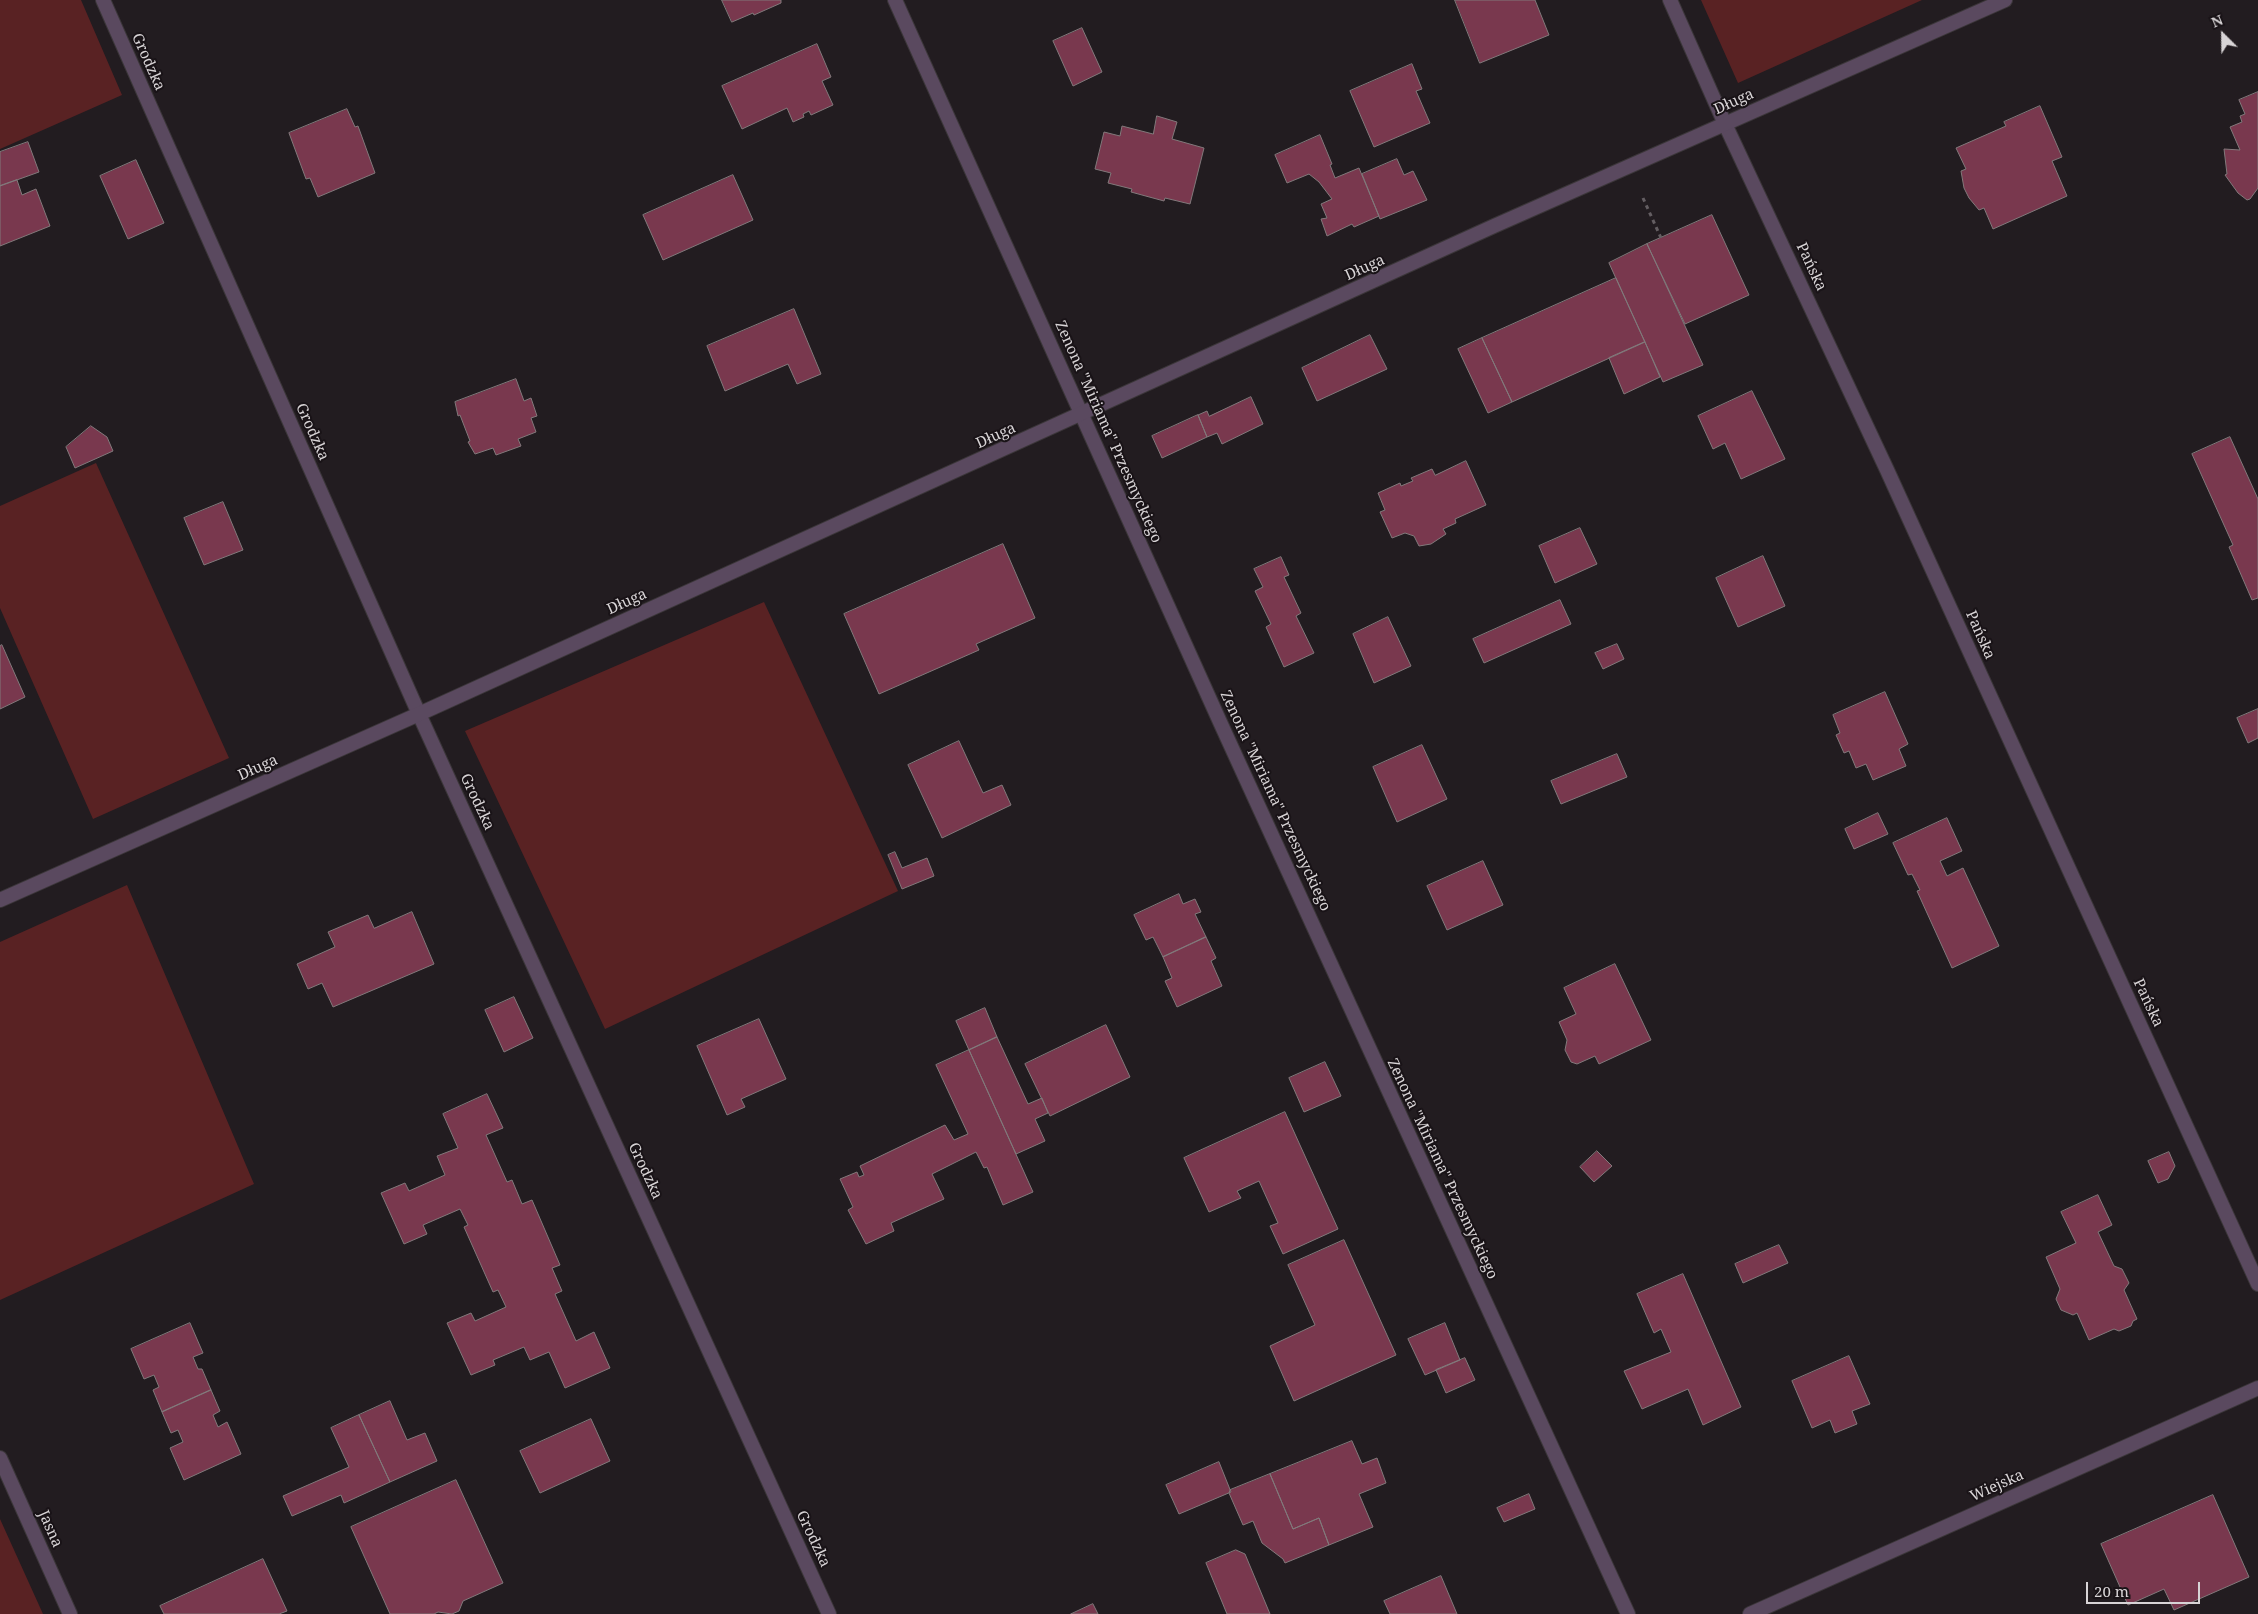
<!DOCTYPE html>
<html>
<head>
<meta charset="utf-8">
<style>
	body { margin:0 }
	#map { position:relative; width:2258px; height:1614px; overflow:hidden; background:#221c20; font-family:"Noto Serif",serif }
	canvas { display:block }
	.north { position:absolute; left:2198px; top:10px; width:50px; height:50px; -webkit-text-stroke:4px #191317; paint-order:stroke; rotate:337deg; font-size:14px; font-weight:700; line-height:20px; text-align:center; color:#d8d4d6 }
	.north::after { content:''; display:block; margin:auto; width:18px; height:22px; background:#d8d4d6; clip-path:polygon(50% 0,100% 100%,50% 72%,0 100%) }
	.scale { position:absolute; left:2086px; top:1582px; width:114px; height:22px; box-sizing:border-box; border:2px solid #d8d4d6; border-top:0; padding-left:6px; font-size:15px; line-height:18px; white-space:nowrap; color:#d8d4d6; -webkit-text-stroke:4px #191317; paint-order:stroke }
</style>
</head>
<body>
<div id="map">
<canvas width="2258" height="1614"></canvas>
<div class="north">N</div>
<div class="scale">20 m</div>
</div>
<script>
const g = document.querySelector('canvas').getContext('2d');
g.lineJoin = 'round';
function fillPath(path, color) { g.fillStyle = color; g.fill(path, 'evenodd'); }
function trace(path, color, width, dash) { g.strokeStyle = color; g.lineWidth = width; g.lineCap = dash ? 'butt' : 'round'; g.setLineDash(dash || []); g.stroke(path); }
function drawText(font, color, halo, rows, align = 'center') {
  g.font = font + ' "Noto Serif",serif'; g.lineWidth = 4; g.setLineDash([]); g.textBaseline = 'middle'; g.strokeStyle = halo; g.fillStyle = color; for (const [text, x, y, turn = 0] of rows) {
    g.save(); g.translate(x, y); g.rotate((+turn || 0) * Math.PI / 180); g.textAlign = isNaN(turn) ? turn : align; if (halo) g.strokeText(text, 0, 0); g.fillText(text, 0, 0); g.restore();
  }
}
fillPath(new Path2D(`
	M0,0H81L122,95L0,149Z
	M1701,0H1922L1738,83Z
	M96,463L229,758L93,819L0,608V506Z
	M764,602L898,891L605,1029L465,731Z
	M127,885L254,1184L0,1300V942Z
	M0,1519L43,1614H0Z`), '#592223');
const building = new Path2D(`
	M722,0H781V3L754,15L753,13L732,22Z
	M1455,0H1535L1549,35L1480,63Z
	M1082,28L1102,72L1073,86L1053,41Z
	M817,44L831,77L822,81L833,105L811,115L809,111L803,114L804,117L793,122L787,108L742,129L722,86Z
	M1412,64L1422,89L1416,91L1430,123L1374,147L1350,91Z
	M2258,92V188L2250,199L2247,200L2238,193L2225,175L2227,174L2224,149L2240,150L2230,127L2242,122L2240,116L2245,114L2239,100Z
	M2040,106L2062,157L2052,161L2067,196L1993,229L1984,208L1979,210L1969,198L1964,188L1961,171L1966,169L1956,148L2006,126L2004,122Z
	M347,109L355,127L358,126L375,173L318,197L310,178L306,179L289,133Z
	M1157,116L1177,122L1172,139L1204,148L1190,204L1165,198L1164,201L1131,192L1132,189L1108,183L1111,173L1095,169L1104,132L1120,136L1122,126L1153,134Z
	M1320,135L1332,164L1330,165L1335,178L1359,168L1379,216L1354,227L1352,224L1327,236L1321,219L1327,218L1321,204L1332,199L1319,182L1309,174L1287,183L1275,155Z
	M28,142L39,172L0,186V152Z
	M1397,159L1404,175L1413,171L1427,200L1380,219L1362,174Z
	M136,160L164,223L128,239L100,176Z
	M733,175L753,220L663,260L643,215Z
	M17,180L22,195L36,189L50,226L0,246V186Z
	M1712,215L1749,295L1685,324L1647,244Z
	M1647,244L1703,365L1663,382L1609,263Z
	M1616,278L1645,342L1512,402L1482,338Z
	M794,309L821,374L797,384L788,364L725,391L707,346Z
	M1370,335L1387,369L1317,401L1302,368Z
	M1482,338L1512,402L1488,413L1458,349Z
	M1645,342L1660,377L1624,394L1609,358Z
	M516,379L524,401L531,398L537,416L531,418L536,432L518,439L521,446L496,455L493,448L475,454L468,442L470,441L460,415L458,416L455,402Z
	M1752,391L1785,459L1741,479L1725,443L1713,449L1698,416Z
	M1251,397L1263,424L1222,444L1217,433L1207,437L1198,415L1207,411L1209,416Z
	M1198,415L1207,437L1162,458L1152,436Z
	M91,426L107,437L113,451L75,468L66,447Z
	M2230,437L2258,499V598L2252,600L2229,547L2233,545L2192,454Z
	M1466,461L1486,505L1455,519L1456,523L1443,529L1446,534L1431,544L1419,546L1414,536L1405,533L1392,538L1380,512L1385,510L1378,493L1400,483L1401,486L1413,481L1411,478L1432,469L1435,475Z
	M223,502L243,550L204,565L184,518Z
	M1580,528L1597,564L1555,583L1539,546Z
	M1003,544L1035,618L976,644L979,650L879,694L844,614Z
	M1763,556L1785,606L1738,627L1716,578Z
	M1281,557L1289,575L1284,577L1301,613L1296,616L1314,653L1284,667L1266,627L1271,624L1255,591L1263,587L1254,569Z
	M1560,600L1571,624L1484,663L1473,639Z
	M1388,617L1411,666L1374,683L1353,634Z
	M1617,644L1624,659L1603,669L1595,653Z
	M2,645L25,697L0,709V646Z
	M1885,692L1908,744L1899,749L1906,766L1873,780L1866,764L1856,768L1849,751L1844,753L1836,735L1840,733L1833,715Z
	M2258,709V738L2248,743L2237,718Z
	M959,741L983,793L1002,785L1011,805L942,838L908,765Z
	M1422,745L1447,799L1397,822L1373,767Z
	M1617,754L1627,777L1561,804L1551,781Z
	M1878,813L1888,834L1854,849L1845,829Z
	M1947,818L1962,851L1940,861L1947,876L1963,868L1999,946L1952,968L1917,891L1920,890L1912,874L1908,875L1893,843Z
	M895,852L902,868L927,858L934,876L902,889L888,855Z
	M1483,861L1503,905L1447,930L1427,886Z
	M1179,894L1183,904L1195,899L1201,912L1195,914L1206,937L1163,957L1153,937L1146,940L1134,915Z
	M412,912L434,964L333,1007L322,983L308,989L297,964L335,947L328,932L368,915L374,928Z
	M1206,937L1216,958L1211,961L1222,986L1177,1007L1165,981L1172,978L1163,957Z
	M1615,964L1651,1040L1599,1064L1595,1056L1577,1064L1571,1062L1565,1050L1567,1040L1559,1022L1576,1014L1564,988Z
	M514,997L533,1038L504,1052L485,1010Z
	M985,1008L997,1037L969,1050L956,1021Z
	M759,1019L786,1079L741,1099L745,1107L727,1115L697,1046Z
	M1106,1025L1130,1077L1050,1116L1025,1064Z
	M997,1037L1028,1104L1042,1098L1048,1113L1035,1119L1045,1141L1016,1154L969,1050Z
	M969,1050L1033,1192L1003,1205L987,1167L984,1168L976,1152L932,1174L944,1199L891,1223L894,1231L866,1244L848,1210L853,1207L840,1179L857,1172L859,1177L864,1175L860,1166L945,1125L954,1140L968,1134L936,1065Z
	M1325,1062L1341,1096L1304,1112L1289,1078Z
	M487,1094L503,1128L486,1135L507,1182L512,1180L522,1204L532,1200L560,1265L552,1268L562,1291L555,1294L576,1341L594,1332L610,1368L565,1388L549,1352L530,1360L524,1347L493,1360L495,1365L471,1375L447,1323L471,1313L475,1321L506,1307L498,1290L493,1292L464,1227L468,1225L460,1209L423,1225L427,1234L404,1244L381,1193L405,1183L409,1191L445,1175L437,1156L458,1148L443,1114Z
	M1285,1112L1338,1229L1283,1254L1270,1226L1278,1223L1259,1181L1237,1191L1241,1198L1209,1212L1184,1158Z
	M1597,1151L1612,1166L1594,1182L1580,1167Z
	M2169,1152L2175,1166L2168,1179L2158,1183L2148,1161Z
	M2098,1195L2112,1225L2098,1232L2114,1266L2122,1269L2129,1283L2124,1290L2137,1319L2133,1321L2131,1326L2119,1331L2114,1329L2089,1340L2077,1313L2073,1315L2061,1310L2056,1299L2060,1289L2046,1257L2076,1243L2061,1212Z
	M1344,1240L1396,1355L1294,1401L1270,1346L1315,1325L1288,1265Z
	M1779,1245L1788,1263L1743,1283L1735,1264Z
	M1683,1274L1741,1407L1703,1425L1688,1389L1642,1409L1624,1371L1671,1352L1661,1329L1654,1333L1637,1294Z
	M190,1323L203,1353L193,1357L198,1369H202L211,1390L162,1412L153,1390L159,1387L154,1375L144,1379L131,1349Z
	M1445,1323L1460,1360L1425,1375L1408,1339Z
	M1849,1356L1870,1404L1852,1411L1857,1424L1835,1433L1830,1420L1812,1428L1792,1381Z
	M1465,1358L1475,1380L1446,1393L1436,1370Z
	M211,1390L220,1411L213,1415L218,1427L227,1422L241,1454L184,1480L170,1448L183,1442L178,1430L171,1433L162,1412Z
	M390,1401L407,1440L425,1433L437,1461L390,1482L359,1415Z
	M359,1415L390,1482L344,1503L341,1495L292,1516L283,1496L349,1467L331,1428Z
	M591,1419L610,1461L540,1493L520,1451Z
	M1352,1441L1362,1464L1377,1458L1386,1483L1359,1494L1373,1527L1329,1545L1319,1518L1293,1529L1270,1474Z
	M1219,1462L1231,1492L1179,1514L1166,1485Z
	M1270,1474L1293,1529L1319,1518L1329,1545L1285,1563L1283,1559L1262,1543L1253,1521L1243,1525L1229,1493L1230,1490Z
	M456,1480L503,1583L463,1601L459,1611L452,1614L438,1612L434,1614H390L351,1527Z
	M1529,1494L1535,1509L1504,1522L1497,1508Z
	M2213,1495L2249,1577L2174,1610L2164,1589L2128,1605L2101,1544Z
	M1236,1550L1245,1554L1270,1614H1227L1206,1563Z
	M263,1559L287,1611L279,1614H164L160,1606Z
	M1441,1576L1457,1614H1390L1384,1601Z
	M1093,1604L1098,1614H1071Z`);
fillPath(building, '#79384e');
trace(building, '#82797b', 1);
const minor = new Path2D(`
	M103,0L419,714L829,1614
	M895,0L1220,722L1628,1614
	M1670,0L1725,124L1887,470L2258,1284
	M0,1458L70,1614
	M1750,1614L2258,1388`);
const tertiary = new Path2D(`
	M0,900L419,714L1494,226L2005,0`);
trace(minor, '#3b3639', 16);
trace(tertiary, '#3b3639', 16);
trace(new Path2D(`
	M1643,198L1661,238`), '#645e62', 3, [4, 4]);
trace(minor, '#5a495f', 14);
trace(tertiary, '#5a495f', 14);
drawText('15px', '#d8d4d6', '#191317', [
	["Grodzka",148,62,66],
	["Długa",1734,102,-24],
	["Pańska",1811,267,65],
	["Długa",1365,268,-24],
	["Grodzka",312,432,66],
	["Zenona \"Miriama\" Przesmyckiego",1108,432,66],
	["Długa",996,436,-24],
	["Długa",627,602,-24],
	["Pańska",1980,635,66],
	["Długa",258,768,-24],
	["Zenona \"Miriama\" Przesmyckiego",1275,801,65],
	["Grodzka",477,802,65],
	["Pańska",2148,1003,65],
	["Zenona \"Miriama\" Przesmyckiego",1442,1169,65],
	["Grodzka",645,1171,65],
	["Wiejska",1997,1486,-24],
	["Jasna",50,1529,66],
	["Grodzka",813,1539,65]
]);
</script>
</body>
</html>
